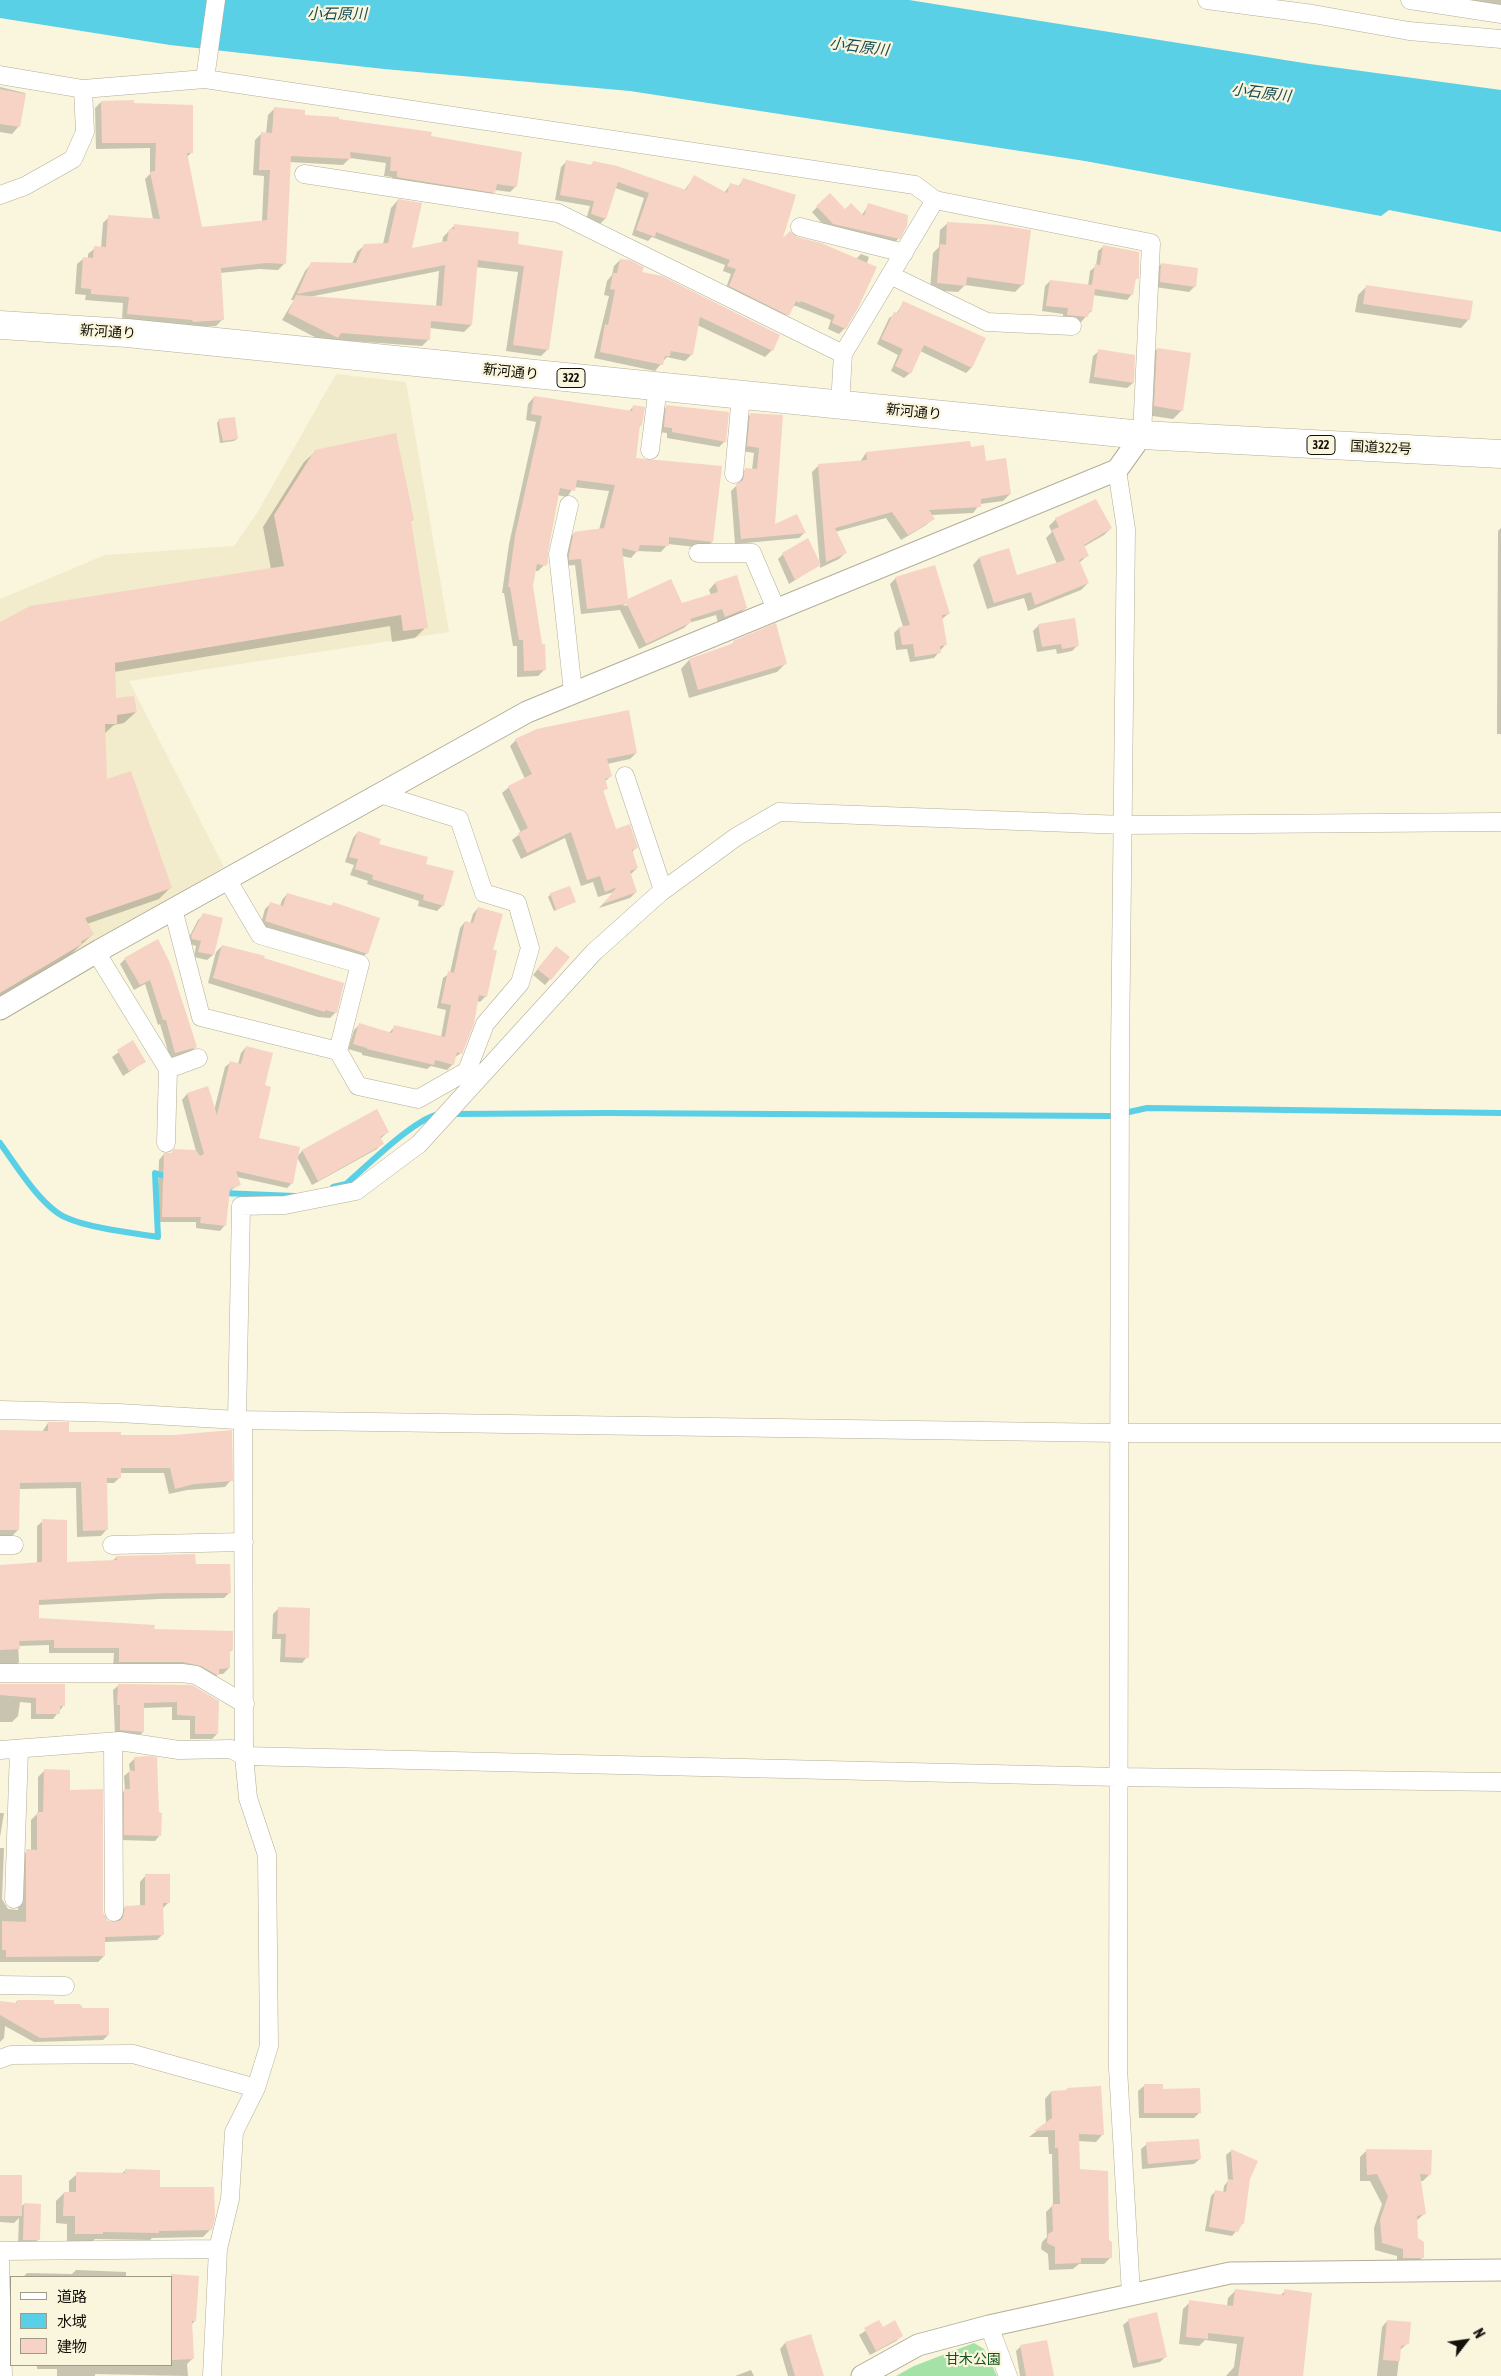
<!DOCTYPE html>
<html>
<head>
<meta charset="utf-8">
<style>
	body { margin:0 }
	#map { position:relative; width:1501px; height:2376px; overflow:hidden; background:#faf5dd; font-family:"Asap Condensed","Noto Sans JP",sans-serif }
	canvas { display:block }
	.legend { position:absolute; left:10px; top:2276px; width:162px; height:90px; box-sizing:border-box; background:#faf5dd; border:1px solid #9e9a88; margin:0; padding:6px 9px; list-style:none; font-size:15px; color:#131109 }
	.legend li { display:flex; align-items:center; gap:10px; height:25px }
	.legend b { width:25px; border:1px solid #9e9a88 }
	.north { position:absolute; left:1441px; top:2316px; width:50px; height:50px; -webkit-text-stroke:4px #faf5dd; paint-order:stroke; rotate:60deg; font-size:14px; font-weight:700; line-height:20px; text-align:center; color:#131109 }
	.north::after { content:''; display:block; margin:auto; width:18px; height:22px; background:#131109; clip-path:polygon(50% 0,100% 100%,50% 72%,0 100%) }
</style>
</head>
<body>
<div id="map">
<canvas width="1501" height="2376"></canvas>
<ul class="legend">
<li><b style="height:6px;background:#fff"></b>道路</li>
<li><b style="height:14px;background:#59d0e5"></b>水域</li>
<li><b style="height:14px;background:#f6d3c5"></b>建物</li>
</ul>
<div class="north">N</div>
</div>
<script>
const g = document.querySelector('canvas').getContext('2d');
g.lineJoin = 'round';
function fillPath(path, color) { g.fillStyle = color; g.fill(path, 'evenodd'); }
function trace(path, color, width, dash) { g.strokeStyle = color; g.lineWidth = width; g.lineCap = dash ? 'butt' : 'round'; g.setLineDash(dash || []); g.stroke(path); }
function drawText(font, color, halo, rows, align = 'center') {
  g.font = font + ' "Asap Condensed","Noto Sans JP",sans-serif'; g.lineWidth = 4.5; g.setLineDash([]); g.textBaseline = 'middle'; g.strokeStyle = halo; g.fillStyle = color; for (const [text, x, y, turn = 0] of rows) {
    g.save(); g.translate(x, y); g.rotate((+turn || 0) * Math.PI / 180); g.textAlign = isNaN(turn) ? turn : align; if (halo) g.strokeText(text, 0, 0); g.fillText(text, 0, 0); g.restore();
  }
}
fillPath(new Path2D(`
	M336,374L406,382L449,632L129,681L224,867L0,997V599L105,555L234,546L257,513Z`), '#f2ebcc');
fillPath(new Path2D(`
	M974,2343L984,2349L997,2376H896L914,2366Z`), '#a5e2a7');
fillPath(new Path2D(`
	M0,0H909L1310,64L1501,90V232L1389,210L1381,216L1085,161L630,91L384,69L170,45L0,18Z`), '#59d0e5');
fillPath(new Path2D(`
	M1443,0H1501V7Z
	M0,87L25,93L19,126L12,134L0,132Z
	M101,102L191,153L187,157L201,228L262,222L264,176L253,175L255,140L261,134H266L268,115L274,109L303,116L430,137L516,186L510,192L495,190L488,198L391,182L392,177L384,176L386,163L350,158L343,165L289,162L284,264L278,270L259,269L220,273L222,320L216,326L187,328L122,319L123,303L85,300L86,295L75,294L77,264L84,258L88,259V254L95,248H101L103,223L109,217L153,219L145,179L150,174V148L96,149L95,108Z
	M566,162L590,166L594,162L684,191L694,177L724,193L731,184L738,187L743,180L781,242L796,238L856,259L861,254L869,257L845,328L839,334L828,329L831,320L796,306H792L783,320L725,291L731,274L723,271L725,265L652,237L648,241L632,235L644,198L615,188L605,219L600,224L586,220L590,206L555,200L561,167Z
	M830,195L845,210L862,215L869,204L899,238L893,244L828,230L812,212Z
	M398,200L411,250L442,244L443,237L454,226L516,245L562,252L548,349L541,356L506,351L518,272L476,267L471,325L464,332L430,328L429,339L422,346L335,340L330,345L282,320L294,300H291L305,271L312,263L352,264L357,252L365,245L383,244L391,208ZM439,271L436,307L309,297Z
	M948,223L1023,284L1015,292L965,285L958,292L930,290L933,253L939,247L940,230Z
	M1104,246L1137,278L1134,282L1132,294L1127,300L1093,295L1091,311L1081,322L1063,320V314L1042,311L1045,286L1050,281L1088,286L1090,271L1096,266L1098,251Z
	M620,260L641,272L772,350L765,357L697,325L692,354L685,361L667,357L655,371L594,358L609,296L604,295L607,281L612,275L614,266Z
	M1161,264L1195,286L1189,292L1155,287L1156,270Z
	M1367,286L1469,319L1461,328L1355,312L1358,295Z
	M904,302L985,339L971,368L966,373L920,351L910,373L904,378L891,371L898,355L877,344L889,318L896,314Z
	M1157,349L1182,410L1173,419L1146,415L1149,358Z
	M1099,351L1133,383L1127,388L1089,383L1093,356Z
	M534,397L628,412L633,407L641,425L638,428L634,459L712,542L705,548L668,544L661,552L637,551L631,558L622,556L627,601L682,604L711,595L709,590L715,583L746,608L739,614L718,623L716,615L689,623L684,628L639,649L620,610L581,614L575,565L563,566L568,540L574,533L599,530L609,491L574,487L567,497L557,495L546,552L547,562L538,571H535L532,586L544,670L538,676L517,677V646H513L504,593H502L509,544L536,422L526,420L528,404ZM626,603L633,604L623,606Z
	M667,406L725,441L719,447L667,438V433L659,432L661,412Z
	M751,414L782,416L774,526L804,533L799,538L735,544L731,491L738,484L740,475L746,469L752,470L754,453L742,451L745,420Z
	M219,420L237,439L234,441L220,443L217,423Z
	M970,448L985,463L1010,494L1003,501L980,504L973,513L931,515L933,519L926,525L901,540L886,518L835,532L845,553L839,559L820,568L812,472L818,466L860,462L866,453Z
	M316,451L413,520L410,522L426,627L415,638L392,642L390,626L114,672L115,700L136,712L124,723L114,725L104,734L106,781L170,888L159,899L87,924L93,934L70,955L0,996V623L271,569L263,527L304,462Z
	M1056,519L1111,528L1104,535L1083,547L1087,556L1079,563L1088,583L1081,590L1028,611L1024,598L987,609L973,565L979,558L1017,577L1057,564L1046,538L1052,532L1049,526Z
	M1501,528V734H1497L1498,531Z
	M783,554L819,565L789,584L778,559Z
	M896,578L948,614L942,619L945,645L934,658L910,662L907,649L896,650L894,633L899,628L903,627L890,584Z
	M1039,625L1077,646L1072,651L1057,654L1056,649L1037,652L1033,631Z
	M734,642L786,663L777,672L689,698L681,669L689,660L731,645Z
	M516,740L636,753L630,759L607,764L611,776L604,782L606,788L602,792L616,830L636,848L632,852L637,868L630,875L636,892L630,898L599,908L614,892L598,897L593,882L581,886L565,838L521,859L512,840L521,833L502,793L509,787L525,779L510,746Z
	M358,832L377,845L425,865L443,905L437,911L418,906L419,901L367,884L368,881L350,875L354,865L345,862L353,838Z
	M287,894L330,907L333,904L367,953L361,959L260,927L265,909L270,904L280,906L282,900Z
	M551,894L574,902L554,911L548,897Z
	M478,908L491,950L486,996L480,1002L477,1001L461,1053L454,1058L453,1064L447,1070L431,1066L427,1069L362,1055V1053L348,1049L354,1030L359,1025L389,1033L395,1026L441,1037L446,1010L437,1008L443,978L450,973L460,928L465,922L470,924L473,914Z
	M204,915L213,955L207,960L194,957L196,946L186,943L198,920Z
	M158,941L196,1047L190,1052L170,1058L160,1024L158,1025L145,984L134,990L120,964L125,959Z
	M222,946L263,959L336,1012L330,1018L318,1017L208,983L216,952Z
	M551,953L568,958L545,985L533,975Z
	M133,1042L144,1062L123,1076L112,1057Z
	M246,1047L263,1086L258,1139L297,1157L302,1151L377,1110L388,1132L380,1139L382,1143L377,1149L312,1185L297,1157L292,1183L287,1188L237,1177L239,1185L228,1192L225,1225L220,1231L196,1228V1222H157L159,1160L164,1154L196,1151L182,1100L187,1094L208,1088L214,1111L225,1067L231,1062L238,1064L241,1053Z
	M48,1423L68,1434L120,1437L231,1480L225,1487L187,1490L169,1494L164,1473H120V1477L114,1483H106L107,1529L101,1536L77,1537L76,1488L19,1489L18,1530L12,1536H0V1431L42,1432Z
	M43,1521L66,1563L112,1561L117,1557L194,1566L230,1592L224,1598L159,1599L38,1605L37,1619L153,1630L232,1650L228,1653L229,1668L223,1674H218L212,1681L113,1668L114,1653H49V1645L18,1646L19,1662L14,1668H0V1566L37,1563V1526Z
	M279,1608L307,1657L302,1663L280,1662L281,1639H272L273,1614Z
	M0,1685L64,1705L53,1719H31V1703L20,1702L18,1716L12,1722H0Z
	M119,1685L192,1686L217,1734L212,1739H190V1720H172V1707L143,1708V1732L138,1737L115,1735L113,1690Z
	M135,1758L158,1814L160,1835L155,1841L119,1840V1796L125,1790L124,1776L130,1771L129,1764Z
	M44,1771L68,1791L102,1912L108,1922H118L119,1914L125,1907H140V1882L146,1875L169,1902L162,1909L163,1934L157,1940L104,1942V1956L98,1962H0V1848H4L2,1899L8,1909L18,1910L21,1857L27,1851H31V1820L38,1813V1777Z
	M0,1813H4L0,1837Z
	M17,2001L53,2005L108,2035L103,2040L34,2042L5,2026L4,2038L0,2042V2003L15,2004Z
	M1144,2086L1162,2090L1200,2112L1194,2118H1139L1138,2091Z
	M1067,2089L1102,2135L1096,2142L1078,2141L1079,2170L1108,2241L1111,2257L1104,2264H1079L1073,2269L1049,2270L1048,2254L1041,2249L1042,2242L1047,2237L1046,2212L1053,2205L1052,2154H1049L1048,2137H1029L1046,2124L1045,2099L1051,2092H1065Z
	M1147,2144L1200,2159L1194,2164L1142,2169L1141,2149Z
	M1367,2150L1430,2174L1423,2181H1420L1424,2214L1416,2221L1417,2239L1423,2257L1416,2264L1397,2265V2256L1375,2250L1374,2228L1382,2204L1370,2181H1360V2157Z
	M1231,2151L1256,2161L1249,2179L1243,2223L1232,2236L1205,2231L1211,2196L1216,2191L1223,2193L1224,2186L1228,2181L1226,2155Z
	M126,2170L158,2189L211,2229L203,2237L152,2238L150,2240L95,2239L93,2241H67V2224L56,2223V2201L64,2193H69V2181L77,2174H121Z
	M0,2176L20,2208L24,2204L39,2239L33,2245H18L19,2218L14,2223L0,2222Z
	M76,2270L126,2272V2277H23L27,2273L72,2274Z
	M170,2276L198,2277L195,2321L191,2325L193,2358L187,2364L188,2376L95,2374V2376H57V2369H37V2365H171V2277H168Z
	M1235,2291L1280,2296L1285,2291L1302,2376H1226L1234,2367L1237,2344L1205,2340L1199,2346L1179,2344L1183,2309L1190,2302L1227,2306L1228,2298Z
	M1129,2320L1166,2356L1160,2362L1133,2368L1123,2325Z
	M1387,2321L1408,2343L1400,2350L1397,2376H1377L1382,2327Z
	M879,2322L882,2328L902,2335L896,2341L870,2355L859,2335Z
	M785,2343L823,2376H788L780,2349Z
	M1021,2346L1053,2376H1020L1016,2351Z
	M751,2370L754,2376H735Z`), '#0003');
trace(new Path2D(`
	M451,1114L607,1113L1111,1116L1147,1108L1501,1113
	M0,1143C16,1165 42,1208 67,1218C89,1228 133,1233 158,1237L155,1173L170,1178
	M333,1187L346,1184C366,1167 418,1115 441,1114
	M222,1193L294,1196`), '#59d0e5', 6);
fillPath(new Path2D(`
	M0,89L26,94L20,127L0,124Z
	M134,100V103L193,105V153H187L202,227L267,220L270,170H259L261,132L272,133L274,107L305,110V115L339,117V119L432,132L431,136L522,152L517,187L497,184L495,193L402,178L397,177V171H390L391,157L350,152L351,159L291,156L286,264L266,263L221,268L224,320L193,322L192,320L127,314L129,297L91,294V289L81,288L83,257L93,258L94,246L106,247L108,215L160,219L150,172L155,171L156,143H102L101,101Z
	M566,160L592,165L593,161L617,166L686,190L694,175L727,193L730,183L740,186L743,178L796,195L783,238L790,231L797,237L821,243L877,267L859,306L846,329L832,323L835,315L801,301L800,303L796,301L789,316L729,286L736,269L727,266L730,260L656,232L655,237L636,230L649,193L618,182L606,219L591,214L594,201L560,195Z
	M830,193L845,209L851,203L864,216L868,203L908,215L907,226L900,239L833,224L816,206Z
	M398,199L422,203L412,248L447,241L449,229H454V224L519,232L518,244L563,251L549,350L513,345L524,266L478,260L472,325L431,321L430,340L341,333L338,338L288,313L296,295L442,306L445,265L297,294L311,262L356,263L364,244L388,243Z
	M947,222L998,225L1031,230L1024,285L967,277L966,286L937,283L940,244L946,245Z
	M1103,245L1139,252V279L1136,278L1133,295L1095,289L1092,312L1089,311L1088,317L1067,315L1068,308L1046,306L1050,280L1092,285L1095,264L1100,265Z
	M620,259L630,260L644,267L642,272L662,276L780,335L773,351L700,317L693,355L671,351L670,356H665L663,365L600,352L605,324L608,325L615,290L610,289L613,273H617Z
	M1161,263L1198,268L1196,287L1160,282Z
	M1366,285L1473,301L1470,320L1363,304Z
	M903,301L986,338L972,368L924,345L911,374L895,366L903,349L881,339L894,312L898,313Z
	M1157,348L1191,353L1183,411L1154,406Z
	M1098,349L1135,355L1134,383L1094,377Z
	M534,396L632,411L633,405L645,407L642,425H640L636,458L722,466L713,542L669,537V546L640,545L638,552L622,548L628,599L671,579L682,603L718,592L715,582L737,575L747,608L725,617L722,609L690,619L692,622L646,644L627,604L587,609L581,559L569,560V555L574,532L604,528L615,485L577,480L575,491L560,488L548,552V563L546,566L537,564L533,586L542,644H545L546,670L524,671L523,640H519L510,587H508L515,536L542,416L531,414Z
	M666,405L729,412L726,442L672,432V428L664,427Z
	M750,413L783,415L775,524L797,514L806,533L741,539L736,484L743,480L745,468L757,469L759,448L747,446Z
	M235,417L238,439L223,441L218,419Z
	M396,433L414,520L411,521L428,628L403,631L401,615L115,663L116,698L134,696L137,712L117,715V724H105L107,779L131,771L172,888L85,918L94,934L81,942L82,944L0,993V622L30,606L284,566L274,515L315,450Z
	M970,441L971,447L984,445L986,461L1006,458L1011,494L981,499V507L929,510L935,519L908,535L892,512L835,528L847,553L826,562L818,464L867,460L866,452Z
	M1096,499L1112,528L1084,545L1089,556L1079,560L1089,583L1035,605L1031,592L994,603L979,557L1009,548L1017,575L1065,560L1052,530L1059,527L1055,518Z
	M808,538L821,565L795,580L782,553Z
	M935,565L950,614L942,615L947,645L940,646L941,653L915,657L913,644L902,645L899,627L910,625L895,577Z
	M1075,618L1079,646L1062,649L1061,644L1042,647L1038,624Z
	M776,623L787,664L698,690L689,659L734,643L733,641Z
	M629,710L637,753L607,759L612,776L605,779L608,789L603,790L616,829L630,824L638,848L632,850L638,868L630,871L637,892L603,904L617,887L605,892L600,876L587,880L571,832L527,853L518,833L528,828L508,786L532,774L515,739L537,729Z
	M358,831L381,839L379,844L428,857L426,864L454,871L444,906L423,900L424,895L372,879L373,875L355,869L358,859L349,857Z
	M570,886L576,902L556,910L550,893Z
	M287,893L332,906L333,902L380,918L368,954L265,921L270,902L283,906Z
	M478,907L503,914L493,950H497L487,997L479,995L474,1024L462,1054L457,1052L454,1065L435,1060L434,1065L367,1049V1048L353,1044L359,1023L392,1033L394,1025L445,1037L451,1005L441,1003L448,971L454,973L465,921L473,923Z
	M203,913L223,918L214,955L198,952L201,941L192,939L191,936Z
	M158,939L170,963L197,1047L175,1053L166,1020H163L150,980L140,985L124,958Z
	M222,945L265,956L264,958L344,983L337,1013L325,1010V1012L213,978Z
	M556,946L570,957L551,980L537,969Z
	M133,1040L146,1062L129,1071L117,1050Z
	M246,1046L273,1053L265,1085L271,1087L259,1138L300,1147L293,1184L236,1171L241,1185L230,1189L226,1226L200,1223L201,1217H162L164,1153H171L174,1149L196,1150L200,1156L204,1154L187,1093L208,1086L217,1115L230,1061L241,1064Z
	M377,1109L389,1132L380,1137L384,1144L318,1181L302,1150Z
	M48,1422H69V1432H121V1435H174L232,1430L233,1481L194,1484L175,1489L170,1468H121V1478H107L108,1530L83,1531L81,1482L20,1483L19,1530H0V1430L48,1431Z
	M42,1519L67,1520V1562L117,1560L116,1556L195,1554L196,1564H230L231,1593H166L39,1600V1618L155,1625L154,1629L233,1631V1650H230V1668L219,1669V1676L201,1666L183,1662H119V1648H54V1640L19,1641L20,1649L0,1650V1565L42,1562Z
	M278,1607L310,1608L309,1658L285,1657L286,1634H277Z
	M0,1684H65V1706H60V1714H36V1698L0,1695Z
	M118,1684L192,1685L219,1701L218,1734H195V1716L177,1715V1702L144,1703V1732L120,1730V1705H117Z
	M149,1756L157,1757L159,1812L162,1813L161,1836L124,1835V1789H130L129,1770L135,1771L134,1757Z
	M44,1769L70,1770V1790L103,1789V1912L108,1921H120L123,1917L125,1906L145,1905V1874H170V1903H163L164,1935L105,1937V1956L6,1957V1950H2V1921L26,1922V1849L37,1850V1812H43Z
	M17,2000H54V2004H80L83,2008H109V2035L40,2038L0,2015V2001L17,2003Z
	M1144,2084H1163V2089L1200,2088L1201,2113H1144Z
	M1101,2086L1104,2135L1079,2134L1080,2169L1108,2171L1109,2240L1112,2242V2258H1081V2263L1055,2264V2247L1047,2243L1048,2234L1053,2231L1052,2204H1060L1058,2148H1055V2130L1034,2131L1052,2118L1051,2091L1067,2090V2088Z
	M1199,2139L1201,2159L1148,2164L1146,2142Z
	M1231,2149L1258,2161L1250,2179L1244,2224H1242L1238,2232L1209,2227L1215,2190L1226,2192L1228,2179L1233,2180Z
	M1366,2149L1432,2150L1431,2175L1420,2174L1426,2214L1417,2216L1418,2238L1424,2242V2258H1403V2249L1382,2243L1380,2220L1388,2196L1377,2174L1367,2175Z
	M125,2169L160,2170V2187H214L215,2217L212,2230L159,2231V2233L103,2232V2234H75V2216H63L64,2192H76V2172L125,2173Z
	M0,2175H22V2216H0Z
	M24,2203L41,2204L40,2240H23Z
	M171,2274L199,2276L196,2321H192L194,2359L171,2360Z
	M1235,2289L1284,2295V2289L1312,2293L1303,2376H1238L1244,2337L1208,2333V2339L1186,2337L1189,2300L1233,2306Z
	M1157,2312L1167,2357L1138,2363L1128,2319Z
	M879,2320L883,2327L895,2320L903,2336L876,2351L864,2328Z
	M1387,2320L1411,2322L1409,2344L1401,2346L1400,2361L1383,2360Z
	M811,2334L824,2376H795L785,2342Z
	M1047,2340L1054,2376H1026L1020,2345Z`), '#f6d3c5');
const minor = new Path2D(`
	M1207,0L1313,14L1409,31L1501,39
	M1410,0L1501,14
	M0,75L83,89
	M205,79L216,0
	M304,174L558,213L843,354
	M0,195L25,186L73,159L85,132L83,89L205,79L915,185L935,200L1151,243L1142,435
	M800,227L904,253
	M890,275L987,322L1072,326
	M840,405L843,354L935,200
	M650,450L658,386
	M1117,470L1126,529L1120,1052L1118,2068L1131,2294
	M734,474L741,395
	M569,505L558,554L573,692
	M698,553H752L776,609
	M625,776L663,890
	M227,879L260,935L360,964L338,1051
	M173,909L201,1017L338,1051L358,1086L418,1099L467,1071L485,1024L520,983L530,948L517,903L484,893L459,819L380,794
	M96,952L168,1069L166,1143
	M168,1069L198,1058
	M0,1410L119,1413L237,1420L1118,1433H1501
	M237,1420L241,1206L285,1205L356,1191L419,1144L594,952L661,892L736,837L779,812L1124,825L1501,822
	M0,1545H14
	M112,1545L244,1542
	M0,1673H182L196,1675L245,1704
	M113,1742L114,1912
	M0,1750L119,1741L179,1750L231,1749L244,1756L1118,1777L1501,1782
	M14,1899L19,1750
	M0,1985L65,1986
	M0,2059L11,2055L133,2054L256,2088
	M0,2251L218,2249
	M0,2261L3,2376
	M989,2326L1008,2376
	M212,2376L218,2249L230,2199L234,2132L256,2088L269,2046L267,1855L248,1798L244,1756L243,1420`);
const tertiary = new Path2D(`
	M0,1009L100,950L527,712L1117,470L1142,435
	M862,2376L918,2345L989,2326L1230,2273L1501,2270`);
const trunk = new Path2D(`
	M0,325L127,333L1142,435L1501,454`);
trace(minor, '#b3ae98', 19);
trace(tertiary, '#b3ae98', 23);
trace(trunk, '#b3ae98', 29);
trace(minor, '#fff', 18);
trace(tertiary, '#fff', 21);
trace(trunk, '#fff', 28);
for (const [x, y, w] of [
	[571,378,28],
	[1321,445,28]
]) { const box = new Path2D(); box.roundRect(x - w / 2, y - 9.5, w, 19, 4); g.fillStyle = '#faf5dd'; g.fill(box); trace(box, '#131109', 1); }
drawText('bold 12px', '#131109', null, [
	["322",571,378],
	["322",1321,445]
]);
drawText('14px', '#131109', '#faf5dd', [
	["新河通り",108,332,4],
	["新河通り",511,372,6],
	["新河通り",914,412,6],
	["国道322号",1381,448,3]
]);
drawText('14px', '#11551b', '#faf5dd', [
	["甘木公園",973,2360]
]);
drawText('italic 15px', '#164b54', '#faf5dd', [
	["小石原川",337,14],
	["小石原川",859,47,7],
	["小石原川",1261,93,7]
]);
</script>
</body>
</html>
